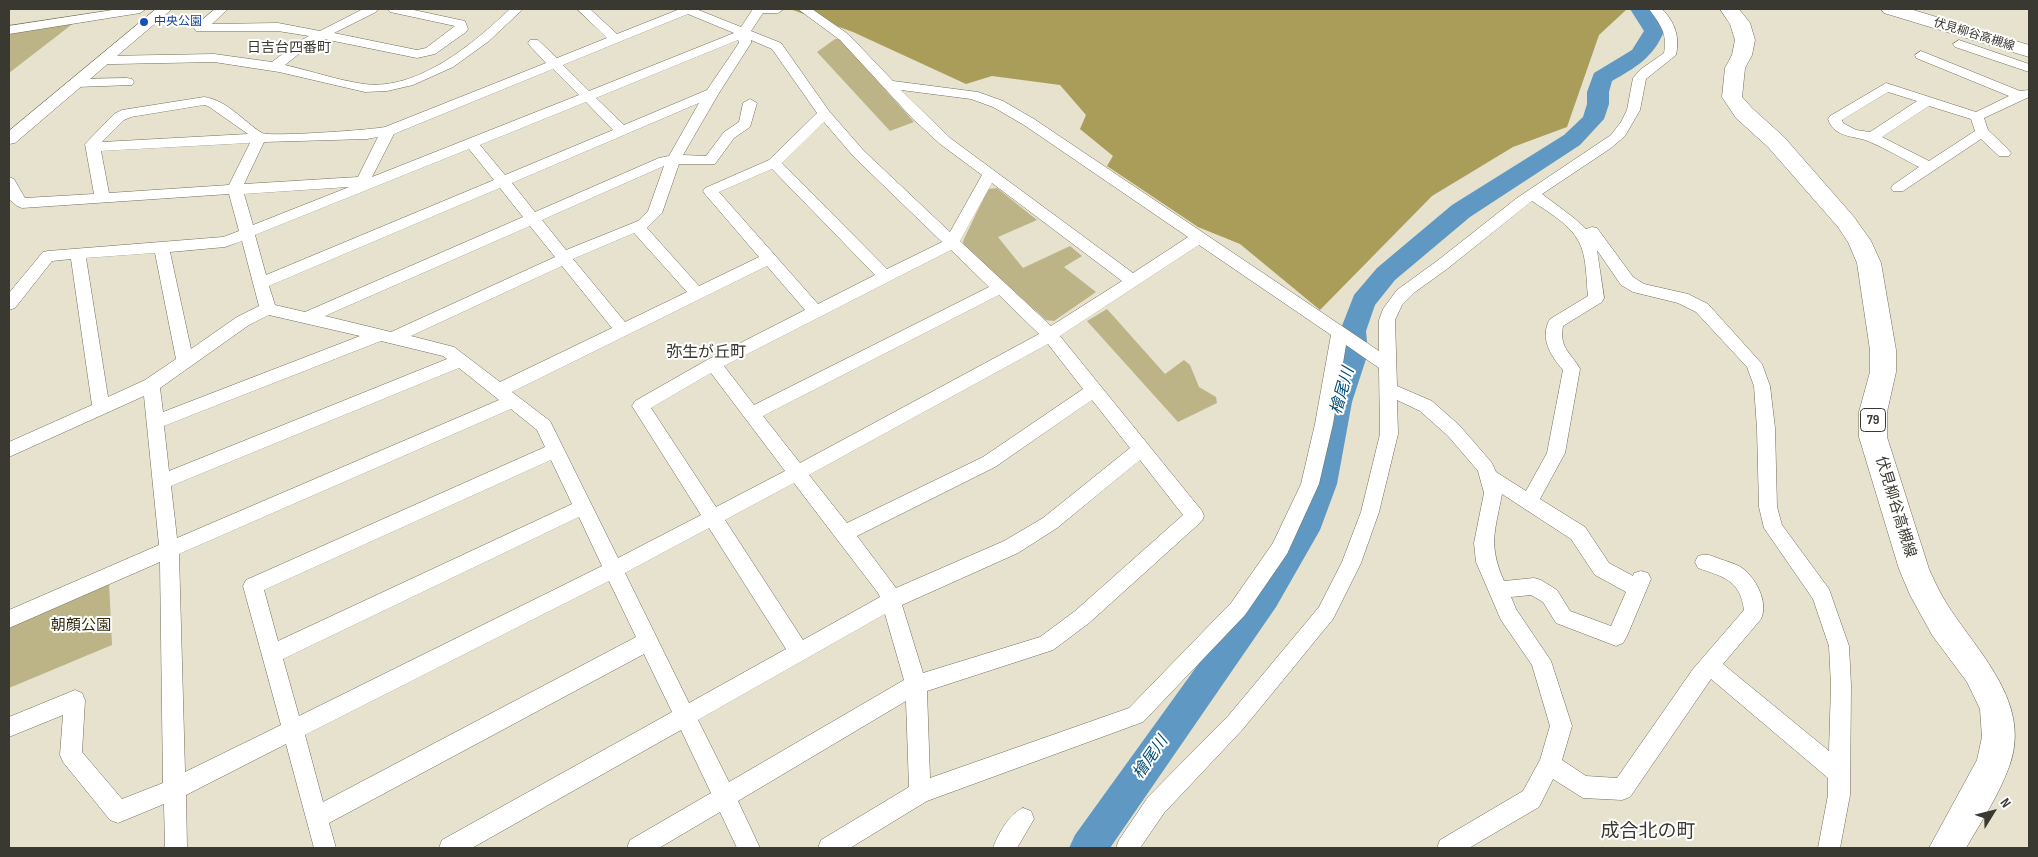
<!DOCTYPE html>
<html>
<head>
<meta charset="utf-8">
<style>
	body { margin:0 }
	#map { position:relative; width:2038px; height:857px; overflow:hidden; background:#e6e2ce; font-family:"Sofia Sans Condensed",sans-serif }
	canvas { display:block }
	.frame { position:absolute; inset:0; border:10px solid #3a3931; pointer-events:none }
	.north { position:absolute; left:1968px; top:787px; width:50px; height:50px; -webkit-text-stroke:4px #fff; paint-order:stroke; rotate:54deg; font-size:14px; font-weight:700; line-height:20px; text-align:center; color:#3a3931 }
	.north::after { content:''; display:block; margin:auto; width:18px; height:22px; background:#3a3931; clip-path:polygon(50% 0,100% 100%,50% 72%,0 100%) }
</style>
</head>
<body>
<div id="map">
<canvas width="2038" height="857"></canvas>
<div class="frame"></div>
<div class="north">N</div>
</div>
<script>
const g = document.querySelector('canvas').getContext('2d');
g.lineJoin = 'round';
function fillPath(path, color) { g.fillStyle = color; g.fill(path, 'evenodd'); }
function trace(path, color, width, dash) { g.strokeStyle = color; g.lineWidth = width; g.lineCap = dash ? 'butt' : 'round'; g.setLineDash(dash || []); g.stroke(path); }
function drawText(font, color, halo, rows, align = 'center') {
  g.font = font + ' "Sofia Sans Condensed","Noto Sans JP",sans-serif'; g.lineWidth = 4; g.setLineDash([]); g.textBaseline = 'middle'; g.strokeStyle = halo; g.fillStyle = color; for (const [text, x, y, turn = 0] of rows) {
    g.save(); g.translate(x, y); g.rotate((+turn || 0) * Math.PI / 180); g.textAlign = isNaN(turn) ? turn : align; if (halo) g.strokeText(text, 0, 0); g.fillText(text, 0, 0); g.restore();
  }
}
fillPath(new Path2D(`
	M75,22L9,73V33Z
	M835,39H840L914,122L890,131L817,52Z
	M997,188L1037,220L998,237L1023,268L1070,246L1082,256L1064,267L1096,292L1054,321L1046,320L964,246L963,241L988,189Z
	M1107,309L1165,374L1184,360L1190,365L1199,387L1216,397L1217,403L1178,422L1087,321Z
	M109,582L112,645L9,688V625Z`), '#bcb487');
fillPath(new Path2D(`
	M790,9H1625L1626,10L1599,35L1567,127L1513,147L1432,196L1320,310L1240,244L1198,227L1107,166L1113,156L1080,129L1086,115L1060,85L992,76L966,84L853,32Z`), '#aa9d5a');
fillPath(new Path2D(`
	M1630,9H1650L1664,31C1654,57 1635,68 1612,81L1609,92V104L1604,119L1580,145L1470,217L1395,280L1375,305L1366,331L1368,353L1352,402L1337,484L1320,530L1276,607L1110,848H1069L1075,835L1254,587L1291,525L1307,484L1324,402L1340,353V331L1354,295L1377,268L1452,205L1564,135L1583,117L1587,104V92L1594,73L1632,50L1644,31Z`), '#5e98c3');
const minor = new Path2D(`
	M119,9H146L140,13L9,34V26Z
	M215,9H228L212,24L278,23L320,31L363,9H378L376,12L334,33L417,50L426,48L455,26L390,12L388,9H409L465,21L468,29L466,32L435,54L417,58L324,39L306,48L285,65C311,71 337,80 364,84C418,91 474,43 510,9H523L489,41L453,67L413,85L387,91L365,92L279,72L214,62L115,64H104L98,60L104,56L214,54L272,62L298,42L309,36L278,31H196L194,28L196,25Z
	M577,9H590L617,34L680,9H696L741,27L753,9H784L778,13H763L751,31L781,43L829,111L864,151L950,232L982,175L940,144L912,118L840,40L798,9H812L848,34L893,81L978,92L1003,101L1034,119L1379,351V320L1383,309L1397,290L1437,261L1517,198L1611,135L1621,122L1627,110L1633,78L1641,69L1664,53C1668,34 1660,24 1649,9H1662C1675,22 1680,37 1676,55L1646,79L1640,110L1625,136L1611,148L1542,194L1574,218L1586,229L1592,227L1597,228L1633,277L1644,284L1688,294L1708,304L1762,364L1770,386L1775,428L1777,507L1782,525L1829,589L1849,646L1851,685L1850,795L1840,848H1818L1828,795V778L1711,679L1630,797L1622,800L1583,798L1553,779L1539,807L1469,848H1437L1440,840L1523,791L1540,760L1550,726L1532,665L1501,620L1476,562L1474,543L1484,493L1478,471L1448,436L1420,411L1397,400L1398,434L1379,512L1361,563L1333,619L1243,729L1164,813L1140,848H1116L1119,840L1148,797L1229,715L1319,607L1342,562L1361,512L1380,434L1379,368L1346,345L1333,424L1319,484L1287,554L1245,615L1143,722L927,801L850,848H818L821,840L909,787L906,701L738,801L760,848H737L720,812L659,848H627L630,840L711,793L681,730L472,848H439L442,840L672,712L644,654L329,823L336,848H314L286,744L186,795L187,848H165L164,804L118,823L110,820L63,762L60,755L63,715L9,737V717L75,690L82,693L85,700L82,752L122,799L163,783L160,562L9,628V610L159,545L144,396L9,457V442L92,405L71,259L52,261L15,308L9,310V293L43,252L48,251L223,237L239,231L229,194L22,208L17,206L9,199V177L14,179L25,198L94,194L85,144L114,114L122,110L204,97C227,100 243,121 262,133C269,137 371,130 385,127L546,63L530,46L528,43L530,40H538L557,58L607,38ZM688,14L734,33L589,91L563,65ZM738,40L739,43L707,90L624,125L596,98ZM751,40L772,49L817,113L769,160L705,188L703,191L705,194L759,257L699,286L647,228L662,213L679,164H715L734,138L750,127L757,103L750,99L743,103L739,122L724,132L706,156L683,155L719,93L751,43ZM553,69L579,95L372,177L394,134ZM901,90L971,99L993,107L1024,125L1188,237L1133,273L950,138ZM586,102L613,130L505,175L480,145ZM699,103L669,156L659,158L535,212L512,183ZM204,105L208,106L248,134L102,142L124,120L131,117ZM824,122L854,157L942,242L887,269L782,163ZM378,137L358,177L244,184L264,142L367,139ZM250,143L229,185L109,193L101,151ZM469,149L494,180L266,275L255,235ZM664,166L648,211L638,221L566,250L542,220ZM772,169L875,275L818,304L719,192ZM992,183L1122,281L1051,326L960,241ZM349,187L253,225L244,194ZM500,188L523,217L305,312L275,305L269,286ZM1532,201C1548,212 1570,224 1579,242C1587,257 1586,279 1588,296L1550,319C1539,338 1551,356 1563,370L1547,453L1526,491L1496,472L1492,463L1460,426L1432,401L1397,386L1395,320L1402,305L1415,292L1447,269ZM530,226L555,257L391,332L325,316ZM634,233L687,292L625,322L573,259ZM242,241L259,306L237,317L191,349L170,252L225,247ZM1199,245L1331,335L1315,424L1301,484L1273,543L1231,603L1129,708L930,778L927,691L1053,650L1089,623L1202,521L1204,516L1202,511L1060,336ZM951,250L989,287L754,405L724,366ZM1597,250L1621,285L1633,292L1678,303L1696,312L1747,367L1754,386L1757,428L1759,507L1764,528L1813,599L1829,646L1831,685L1829,751L1723,664L1761,619C1769,602 1755,575 1739,566C1733,563 1726,561 1720,559C1712,556 1707,553 1698,556L1695,562L1698,568C1724,577 1740,580 1744,610L1693,669L1617,778L1586,776L1562,760L1572,726L1551,661L1516,609L1511,597L1531,595L1543,602L1556,623L1616,646L1623,643L1627,636L1651,579L1648,573L1641,571L1634,573L1633,576L1609,563L1585,527L1540,499L1565,453L1580,369C1571,352 1559,349 1563,326L1602,302L1604,298ZM155,253L176,359L145,380L108,397L86,258ZM562,266L612,328L500,382L454,347L411,336ZM767,266L805,310L707,360L635,401L632,406L701,515L618,558L550,421L512,392ZM999,295L1039,334L800,463L763,416ZM269,315L360,336L163,412L160,388L249,325ZM381,341L443,356L447,359L169,471L164,426ZM1048,344L1083,389L983,457L847,523L809,475ZM459,368L499,400L177,538L171,486ZM711,373L785,471L716,507L651,408ZM1092,400L1130,448L1043,518L1004,541L896,588L857,536L995,467ZM511,409L537,430L545,447L246,580L243,586L281,725L185,772L179,554ZM551,460L572,504L278,641L264,590ZM1140,460L1183,515L1075,611L1040,637L923,673L902,605L1018,553L1057,528ZM794,483L878,593L880,597L803,640L725,520ZM1502,494L1571,539L1595,575L1626,592L1611,626L1570,611L1557,590L1541,580L1534,578L1504,581C1488,544 1495,532 1502,494ZM579,517L602,566L299,716L283,659ZM709,528L786,649L689,703L625,573ZM609,581L636,637L323,802L305,735ZM885,614L904,680L729,782L698,720Z
	M1959,40L2029,64V72L1955,47L1953,44Z
	M1921,51L2020,91L2029,90V97L1984,118L1988,130L2009,150L2011,153L2009,156H1999L1981,139L1903,191H1893L1891,188L1893,185L1919,167C1903,159 1887,149 1870,142C1855,135 1835,139 1828,119L1830,116L1886,83L1976,112L2009,96L1916,58L1915,55ZM1888,92L1917,101L1870,132L1856,130L1843,123L1842,120ZM1929,106L1971,119L1975,131L1929,161L1882,137Z
	M127,78L132,79L134,82L132,85L76,87L69,83L76,79Z
	M1023,808L1031,811L1034,819L1017,848H993C998,834 1009,814 1023,808Z`);
const tertiary = new Path2D(`
	M156,9H172L15,143L9,144V131Z`);
const primary = new Path2D(`
	M1720,9H1739L1750,23L1755,40L1752,55L1745,68L1742,97L1752,108L1784,137L1854,217L1871,241L1881,263L1896,350V372L1887,412V437L1929,569C1936,585 1944,601 1955,616C1986,661 2031,708 2009,767C1999,795 1981,822 1966,848H1929L1977,760L1982,737L1980,709L1967,682L1932,635L1910,595L1899,569L1859,437V412L1870,372V350L1857,263L1848,242L1838,227L1768,147L1736,118L1722,97L1725,68L1732,55L1735,40L1730,24Z
	M1881,9H1910L2029,45V57L1884,13Z`);
trace(minor, '#716e5c', 1);
trace(tertiary, '#716e5c', 1);
trace(primary, '#716e5c', 1);
fillPath(minor, '#fff');
fillPath(tertiary, '#fff');
fillPath(primary, '#fff');
for (const [x, y, r, color] of [
	[144,22,5,"#1a4fb4"]
]) { const dot = new Path2D(); dot.arc(x, y, r, 0, 2 * Math.PI); g.fillStyle = color; g.fill(dot); trace(dot, '#fff', 2); }
drawText('12px', '#164399', '#fff', [
	["中央公園",154,22]
], 'left');
drawText('12px', '#3a3931', '#fff', [
	["伏見柳谷高槻線",1974,35,17]
]);
drawText('14px', '#3a3931', '#fff', [
	["日吉台四番町",289,48]
]);
for (const [x, y, w] of [
	[1873,420,25]
]) { const box = new Path2D(); box.roundRect(x - w / 2, y - 11.5, w, 23, 4); g.fillStyle = '#fff'; g.fill(box); trace(box, '#3a3931', 1); }
drawText('bold 14px', '#3a3931', null, [
	["79",1873,420]
]);
drawText('15px', '#3a3931', '#fff', [
	["伏見柳谷高槻線",1895,507,73]
]);
drawText('15px', '#312b0c', '#fff', [
	["朝顔公園",81,626]
]);
drawText('16px', '#3a3931', '#fff', [
	["弥生が丘町",706,353]
]);
drawText('italic 16px', '#014d76', '#fff', [
	["檜尾川",1343,391,-74],
	["檜尾川",1151,758,-55]
]);
drawText('19px', '#3a3931', '#fff', [
	["成合北の町",1648,832]
]);
</script>
</body>
</html>
